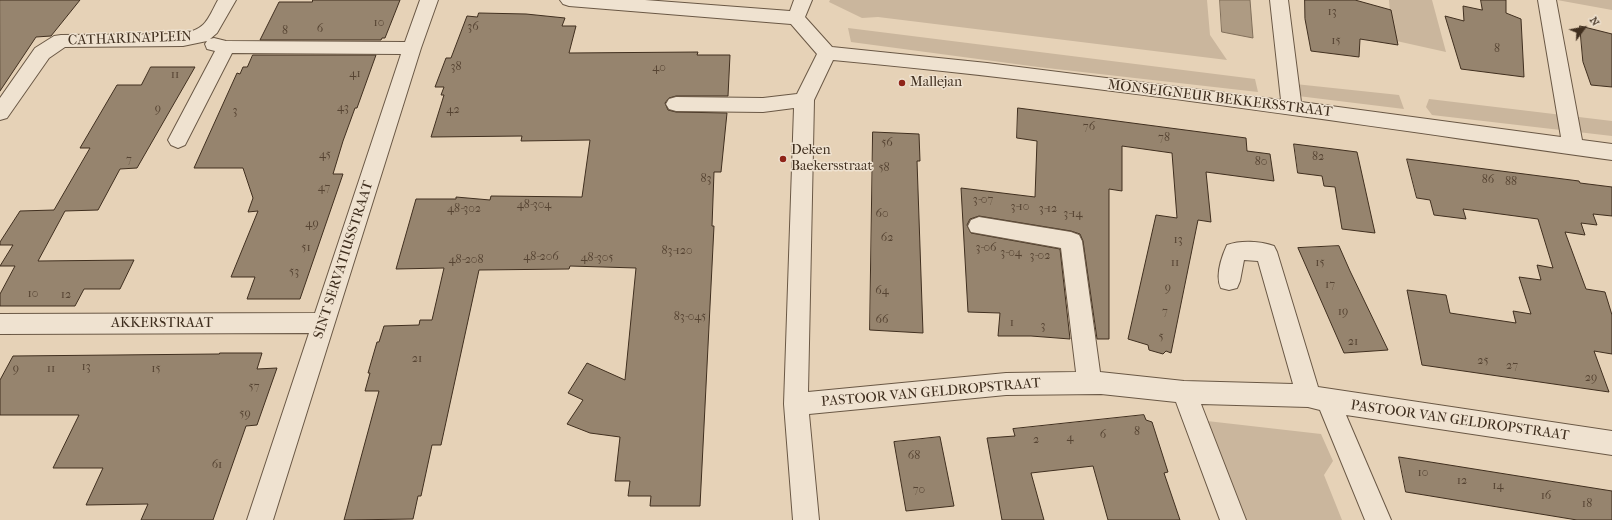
<!DOCTYPE html>
<html>
<head>
<meta charset="utf-8">
<style>
	body { margin:0 }
	#map { position:relative; width:1612px; height:520px; overflow:hidden; background:#e6d2b7; font-family:"IM FELL French Canon",serif }
	canvas { display:block }
	.north { position:absolute; left:1564px; top:8px; width:40px; height:40px; -webkit-text-stroke:3px #efe2d0; paint-order:stroke; rotate:58deg; font-size:11px; font-weight:700; line-height:16px; text-align:center; color:#402f1f }
	.north::after { content:''; display:block; margin:auto; width:14px; height:18px; background:#402f1f; clip-path:polygon(50% 0,100% 100%,50% 72%,0 100%) }
</style>
</head>
<body>
<div id="map">
<canvas width="1612" height="520"></canvas>
<div class="north">N</div>
</div>
<script>
const g = document.querySelector('canvas').getContext('2d');
g.lineJoin = 'round';
function fillPath(path, color) { g.fillStyle = color; g.fill(path, 'evenodd'); }
function trace(path, color, width, dash) { g.strokeStyle = color; g.lineWidth = width; g.lineCap = dash ? 'butt' : 'round'; g.setLineDash(dash || []); g.stroke(path); }
function drawText(font, color, halo, rows, align = 'center') {
  g.font = font + ' "IM FELL French Canon",serif'; g.lineWidth = 3; g.setLineDash([]); g.textBaseline = 'middle'; g.strokeStyle = halo; g.fillStyle = color; for (const [text, x, y, turn = 0] of rows) {
    g.save(); g.translate(x, y); g.rotate((+turn || 0) * Math.PI / 180); g.textAlign = isNaN(turn) ? turn : align; if (halo) g.strokeText(text, 0, 0); g.fillText(text, 0, 0); g.restore();
  }
}
fillPath(new Path2D(`
	M830,0H1207L1210,35L1227,60L878,17L862,18L829,2Z
	M1389,0H1432L1446,52L1392,40Z
	M1557,0H1612V10Z
	M848,28L1255,79L1258,92L1038,67L851,42Z
	M1295,84L1399,95L1404,109L1298,96Z
	M1429,99L1612,121V136L1432,115L1426,107Z
	M1207,421L1321,434L1333,461L1324,475L1342,520H1242Z`), '#cab69d');
const water = new Path2D(`
	M1220,0H1250L1253,38L1222,32Z`);
fillPath(water, '#ae9b83');
trace(water, '#82705b', 1);
const building = new Path2D(`
	M0,0H80L51,36L36,37L0,91Z
	M313,0H400L385,38H382L381,40H260L279,2H312Z
	M1305,0H1355L1391,10L1398,45L1360,39L1359,57L1311,51L1305,19Z
	M1481,0H1506V13L1521,19L1524,77L1461,69L1445,16L1464,21L1463,6L1482,10Z
	M479,13L526,14L565,18L562,26H576L569,53L698,52L697,55H730L728,96H676L669,98L665,103L668,110L676,112L727,113L721,172H714L712,226H714L700,506H650L651,496H628L630,481H615L620,437L590,433L567,424L583,400L568,393L587,363L625,380L636,268L570,266L569,269L479,270L441,445H432L421,496H418L413,519L344,520L379,391H365L370,373H368L377,342H379L384,326L419,325L420,320H432L444,268L396,269L416,199H456V197L490,200L491,196L582,197L590,140L521,141L522,136L431,137L444,95H441L444,87H435L446,58H451L467,16L477,17Z
	M1580,26L1612,34V87L1591,85L1583,62Z
	M253,55H376L357,108H355L343,141L333,174H343L300,299H247L255,277H231L258,211L248,212L253,198L243,168H194L237,73L240,74L243,67H247Z
	M151,67H195L137,168L120,169L98,210L65,211L38,261L134,260L120,289H84L75,306H0V294L15,266H0L13,245H0V242L20,211L54,210L90,148H80L117,85H141Z
	M1018,108L1246,138L1247,151L1270,154L1274,181L1206,172L1211,222L1198,220L1171,353L1166,351L1163,354L1149,350L1148,345L1128,339L1156,215L1177,218L1172,153L1122,146V191L1109,189V339H1097L1083,241L1080,234L1071,231L979,216L970,219L967,225L971,233L1060,249L1070,339L1031,336H998L1000,313L968,312L961,188L1035,197L1037,141L1017,138Z
	M873,132L919,134L920,161H917L923,333L870,330Z
	M1294,144L1357,152L1375,233L1342,229L1335,187L1324,186L1322,176L1298,173Z
	M1407,159L1579,181L1580,183L1612,187V216L1593,214L1597,225L1581,223L1585,235L1565,232L1586,289L1605,292L1612,315V354L1594,351L1609,392L1422,365L1407,290L1446,295L1450,313L1516,323L1513,311L1531,314L1519,277L1541,280L1537,265L1553,268L1538,219L1463,209L1466,219L1434,215L1430,200L1417,198Z
	M1339,246L1350,271L1388,350L1344,353L1298,248Z
	M220,353H262L257,369L277,368L257,425L246,426L213,520H141L148,504L86,505L103,468H53L79,415H0V380L13,356L219,354Z
	M1144,415L1146,420L1152,422L1168,472L1164,473L1180,520H1108L1093,466L1031,473L1044,520H1002L987,438L1015,436L1013,429Z
	M940,437L954,506L906,511L894,442Z
	M1399,457L1612,491V520H1577L1406,492Z`);
fillPath(building, '#96846e');
trace(building, '#402f1f', 1);
const minor = new Path2D(`
	M218,0H236L217,33L210,39L214,38L226,41L405,42L420,0H438L421,48L273,520H247L309,333L0,334V314L315,313L401,54L232,53L185,145L178,148L171,145L168,140L215,51L207,49L205,44L207,41L183,46L65,47L49,58L7,118L0,120V98L35,48L54,36L61,35L183,34C207,28 207,20 218,0Z
	M560,0H645L790,11L794,0H812L805,17L832,47L987,63L1281,100L1270,0H1288L1301,102L1561,137L1538,0H1556L1582,140L1612,144V160C1353,124 1094,84 833,60L814,100L808,392L1006,373L1076,372L1061,248L971,232L968,226L971,220L979,217L1071,232L1079,235L1082,241L1100,372L1184,381L1293,384L1258,261L1244,260L1240,281L1237,288L1229,290L1221,288C1215,276 1222,256 1227,245C1241,240 1260,241 1274,246L1277,252L1318,387L1612,431V455L1346,415L1391,520H1365L1320,410L1308,407L1201,404L1246,520H1220L1176,402L1101,394L1006,395L809,414L819,520H793L784,404L794,108L763,112L676,111L669,109L666,104L669,99L676,97L763,98L797,94L817,54L791,24L569,6L563,4Z`);
trace(minor, '#6a5845', 2);
fillPath(minor, '#efe2d0');
for (const [x, y, r, color] of [
	[902,83,4,"#8f2418"],
	[783,159,4,"#8f2418"]
]) { const dot = new Path2D(); dot.arc(x, y, r, 0, 2 * Math.PI); g.fillStyle = color; g.fill(dot); trace(dot, '#efe2d0', 1.5); }
drawText('12px', '#564433', null, [
	["13",1332,12],
	["10",379,23],
	["36",473,27],
	["6",320,29],
	["8",285,31],
	["15",1336,41],
	["8",1497,49],
	["38",456,67],
	["40",659,68],
	["41",355,74],
	["11",175,75],
	["43",343,108],
	["9",158,109],
	["42",453,110],
	["3",235,111],
	["76",1089,127],
	["78",1164,138],
	["56",887,143],
	["45",325,155],
	["82",1318,157],
	["7",129,160],
	["80",1261,162],
	["58",884,168],
	["83",706,179],
	["86",1488,180],
	["88",1511,182],
	["47",324,188],
	["3-07",983,200],
	["48-304",534,205],
	["3-10",1020,207],
	["48-302",464,209],
	["3-12",1048,209],
	["60",882,214],
	["3-14",1073,214],
	["49",312,224],
	["62",887,238],
	["13",1178,240],
	["51",306,248],
	["3-06",986,248],
	["83-120",677,251],
	["3-04",1011,253],
	["3-02",1040,256],
	["48-206",541,257],
	["48-305",597,258],
	["48-208",466,260],
	["11",1175,263],
	["15",1320,263],
	["53",294,272],
	["17",1330,285],
	["9",1168,288],
	["64",882,291],
	["10",33,294],
	["12",66,295],
	["7",1165,312],
	["19",1343,312],
	["83-045",690,317],
	["66",882,320],
	["1",1012,323],
	["3",1043,326],
	["5",1161,337],
	["21",1353,342],
	["21",417,359],
	["25",1483,361],
	["27",1512,366],
	["13",86,367],
	["9",16,369],
	["11",51,369],
	["15",156,369],
	["29",1591,378],
	["57",254,387],
	["59",245,414],
	["8",1137,432],
	["6",1103,435],
	["4",1070,438],
	["2",1036,440],
	["68",914,456],
	["61",217,465],
	["10",1423,473],
	["12",1462,481],
	["14",1498,486],
	["70",919,490],
	["16",1546,496],
	["18",1587,504]
]);
drawText('14px', '#402f1f', '#efe2d0', [
	["CATHARINAPLEIN",130,39,-2],
	["MONSEIGNEUR BEKKERSSTRAAT",1220,99,7],
	["SINT SERVATIUSSTRAAT",344,260,-72],
	["AKKERSTRAAT",162,324],
	["PASTOOR VAN GELDROPSTRAAT",931,393,-5],
	["PASTOOR VAN GELDROPSTRAAT",1460,421,8]
]);
drawText('14px', '#402f1f', '#efe2d0', [
	["Mallejan",910,83],
	["Deken",791,151],
	["Baekersstraat",791,167]
], 'left');
</script>
</body>
</html>
